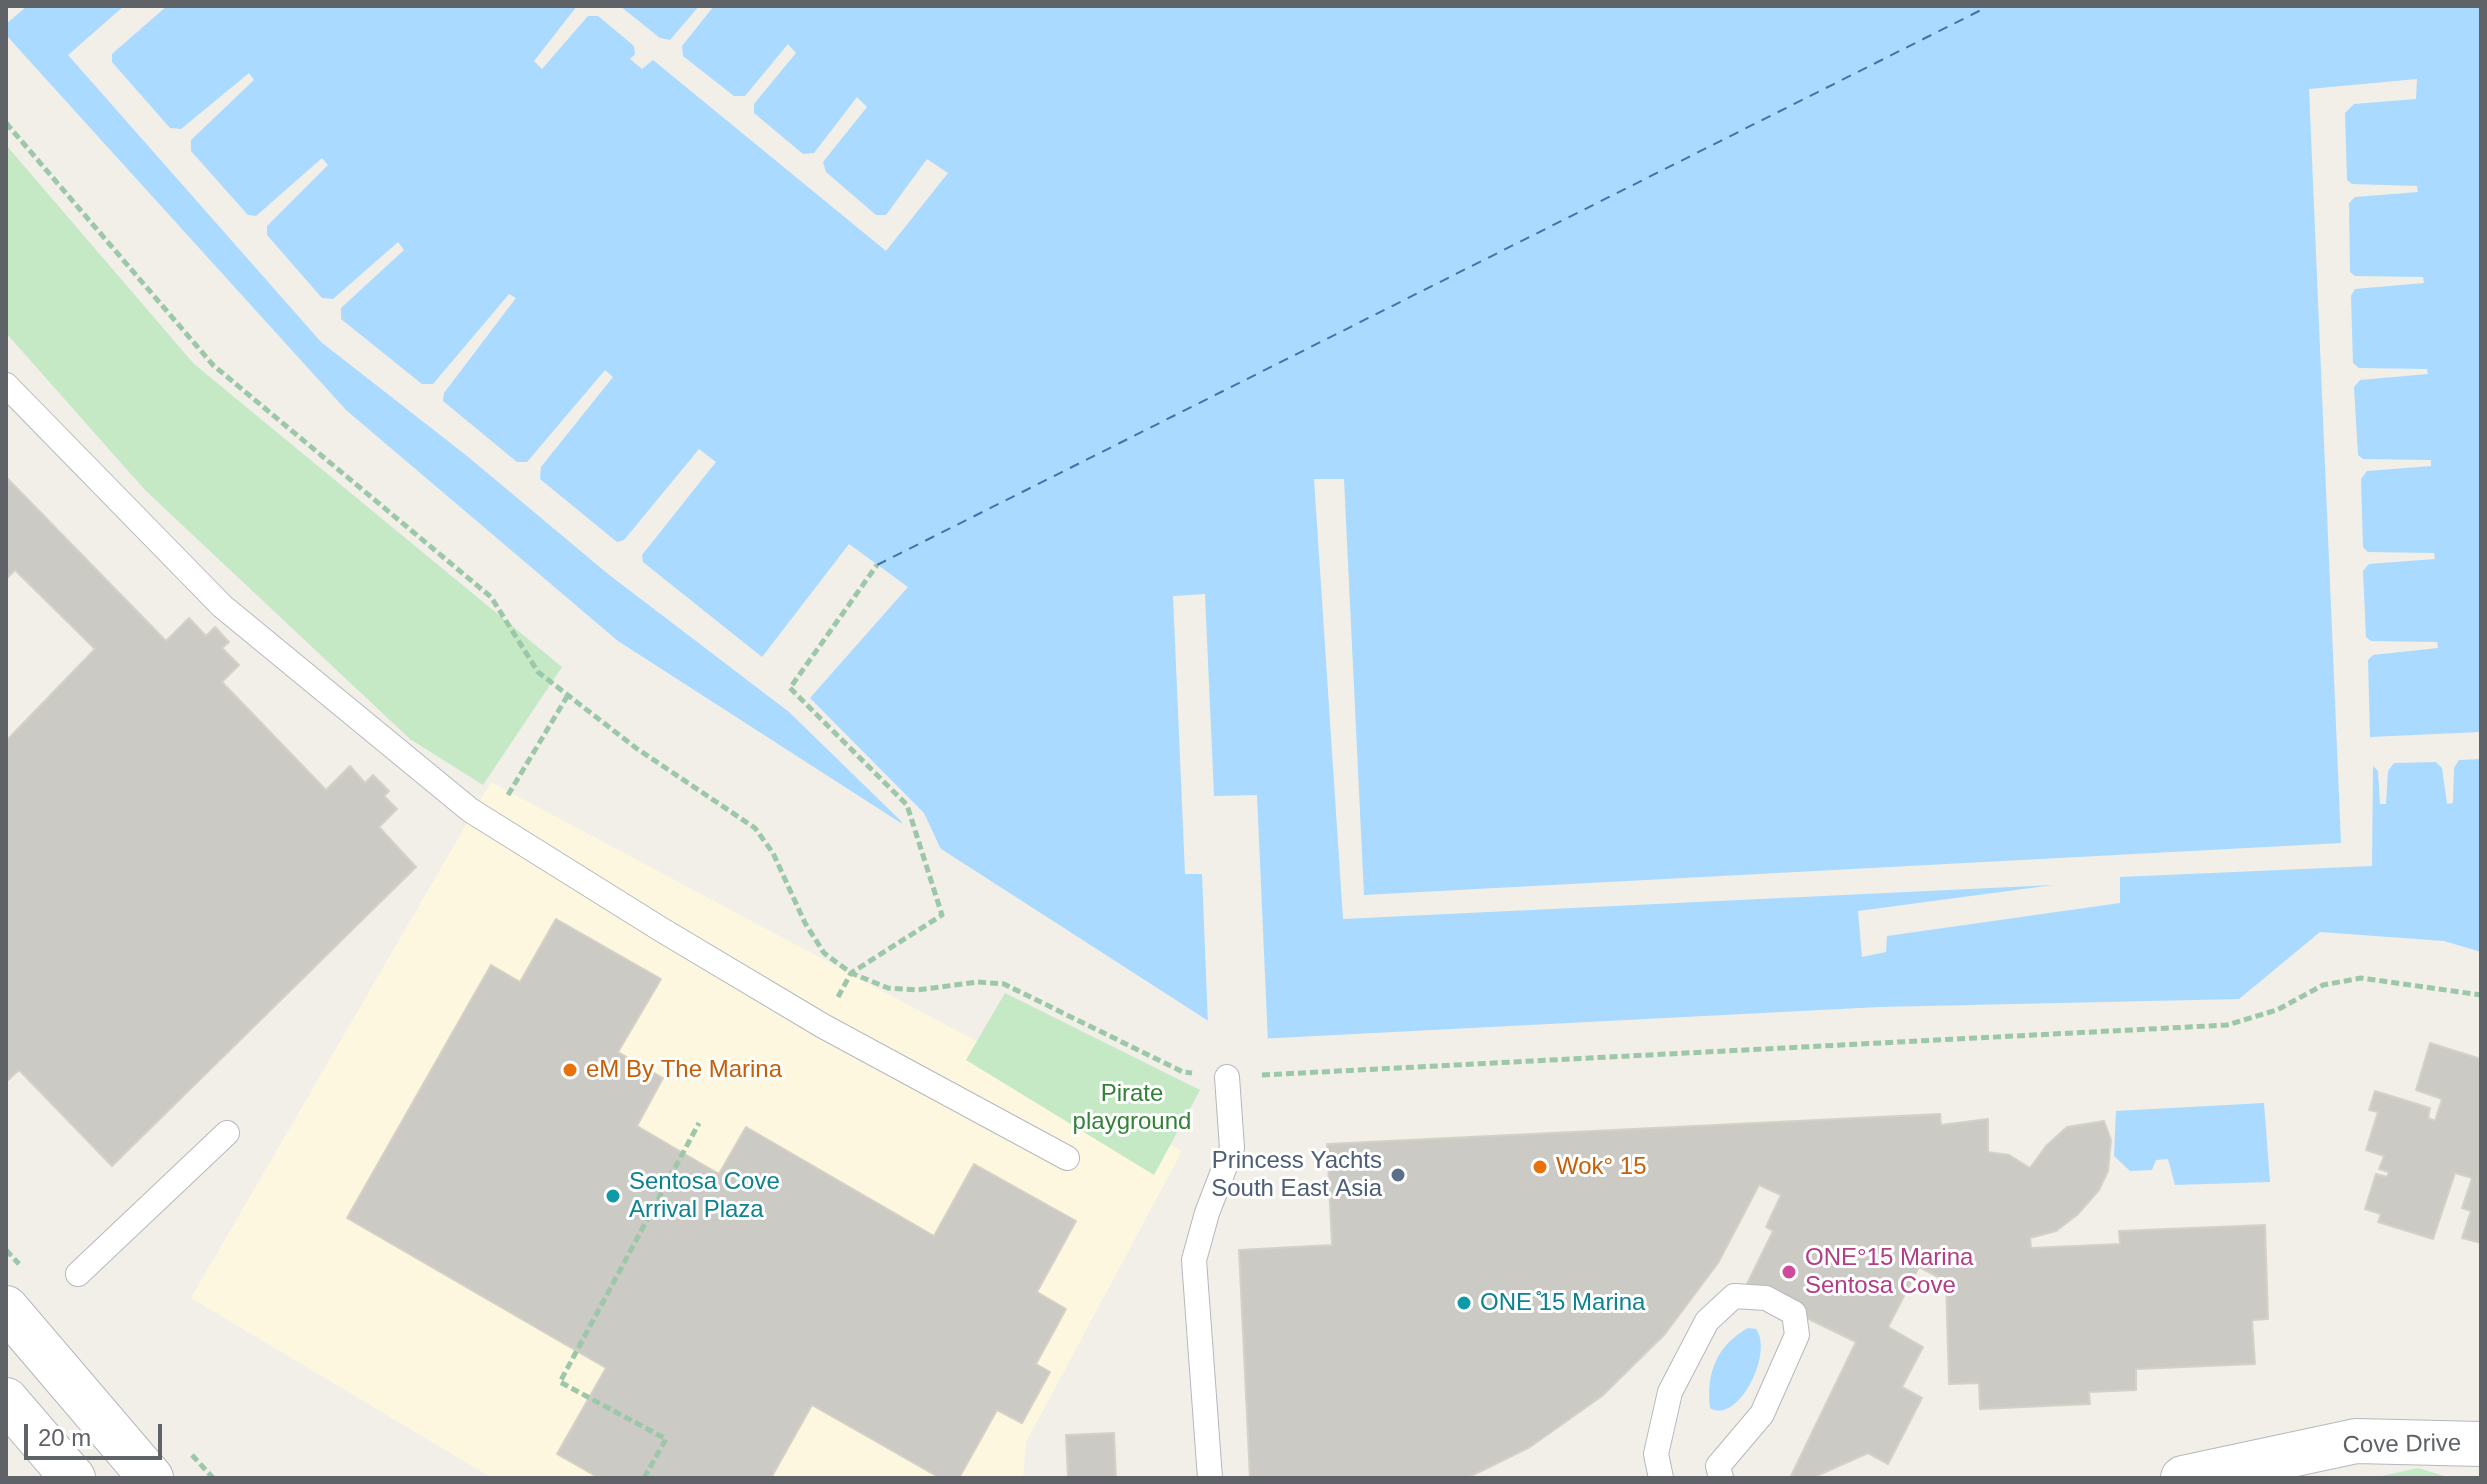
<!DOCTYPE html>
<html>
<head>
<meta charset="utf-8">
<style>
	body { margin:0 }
	#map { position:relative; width:2487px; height:1484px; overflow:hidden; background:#f1efe8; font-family:Arial,sans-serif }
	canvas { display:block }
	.frame { position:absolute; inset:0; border:8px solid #5f6368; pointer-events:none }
	.scale { position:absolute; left:24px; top:1424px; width:138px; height:36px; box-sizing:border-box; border:4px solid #5f6368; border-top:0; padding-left:10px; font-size:24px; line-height:28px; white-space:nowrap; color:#5f6368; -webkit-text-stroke:6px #fff; paint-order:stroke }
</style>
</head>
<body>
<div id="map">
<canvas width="2487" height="1484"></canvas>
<div class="frame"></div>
<div class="scale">20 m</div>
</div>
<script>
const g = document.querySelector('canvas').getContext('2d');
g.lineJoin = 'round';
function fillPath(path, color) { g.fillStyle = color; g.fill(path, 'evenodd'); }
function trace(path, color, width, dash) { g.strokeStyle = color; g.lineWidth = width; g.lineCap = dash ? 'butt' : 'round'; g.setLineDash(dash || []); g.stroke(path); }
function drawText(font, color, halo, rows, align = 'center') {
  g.font = font + ' Arial,sans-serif'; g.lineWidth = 6; g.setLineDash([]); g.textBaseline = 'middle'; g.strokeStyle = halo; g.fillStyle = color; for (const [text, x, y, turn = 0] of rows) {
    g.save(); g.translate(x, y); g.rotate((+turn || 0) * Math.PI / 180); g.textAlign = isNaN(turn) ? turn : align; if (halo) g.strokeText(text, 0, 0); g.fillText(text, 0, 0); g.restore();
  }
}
fillPath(new Path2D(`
	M491,782L1182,1151L1026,1442L1023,1478H492L191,1298Z`), '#fef7e0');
fillPath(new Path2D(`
	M6,145L194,364L562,667L483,785L410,739L145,490L6,333Z
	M1005,993L1200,1090L1154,1175L966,1060Z
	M2418,1468L2451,1478H2373Z`), '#c5e8c5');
fillPath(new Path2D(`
	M27,6H2481V952L2444,941L2320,932L2239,999L1879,1007L1238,1040L618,641L346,410L6,35V24Z
	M2264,1103L2270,1182L2175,1185L2168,1159L2156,1160L2152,1170L2130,1171L2114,1156L2116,1111Z
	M1748,1328L1756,1329C1774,1353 1738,1425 1710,1408C1706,1373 1717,1345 1748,1328Z`), '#aadaff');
fillPath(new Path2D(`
	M124,6H167L112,54V62L170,128L181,129L249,73L254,80L191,140V151L248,215L256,216L322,158L328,165L267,226V235L322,298L333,299L398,242L404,250L341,308V319L422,384H433L509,294L516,298L444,393L443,401L517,462H527L605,370L613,377L541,467L540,479L617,542L624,540L699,449L716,462L642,555L643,562L762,657L849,544L908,587L810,698L924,813L944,856L904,830L901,821L789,712L608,574L467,456L321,342L68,55Z
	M577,6H620L660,38L670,40L699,6H714L682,46L683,56L734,96H745L788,44L796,53L754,104V113L803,154L814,153L857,97L867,107L823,162L826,172L876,215H886L927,159L948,173L886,251L653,60L642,69L630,59L635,54L634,46L598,16H588L542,69L534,61Z
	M2417,79L2416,99L2354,104L2345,113L2347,180L2352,184L2417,186L2418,192L2355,197L2349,203L2350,272L2355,276L2423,277L2424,283L2355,289L2351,296L2353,363L2359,368L2427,369L2428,374L2360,380L2354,387L2358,455L2363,459L2431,460V466L2367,471L2361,479L2363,547L2368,552L2434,553L2435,559L2369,564L2363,571L2366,637L2371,641L2437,642L2438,648L2373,655L2368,660L2370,737L2481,732V759L2459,760L2454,768L2453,803L2447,804L2442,768L2436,762L2394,763L2388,771L2386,804H2380L2378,771L2373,766L2372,866L2120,877V903L1887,936L1886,952L1862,957L1858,911L2053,885L1343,919L1314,479H1344L1364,895L2341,843L2309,89Z
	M1205,594L1214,796L1257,795L1268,1043L1237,1044L1208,1026L1202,874H1185L1173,596Z`), '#f1efe8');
trace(new Path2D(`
	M877,565L1989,6`), '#4174aa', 2, [10, 8]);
const building = new Path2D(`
	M6,477L166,641L189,618L206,636L215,627L229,642L222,648L239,665L222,682L326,790L350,766L365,783L373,775L389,791L384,796L397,809L379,827L416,867L112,1166L19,1070L6,1082V741L95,649L15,570L6,579Z
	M556,919L661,979L618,1052L663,1078L637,1126L719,1174L746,1127L934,1236L974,1164L1076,1221L1037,1292L1066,1309L1036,1364L1050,1372L1022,1423L997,1410L959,1478H940L812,1405L771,1478H599L557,1454L606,1368L347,1218L491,965L520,982Z
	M2430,1043L2481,1059V1243L2462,1238L2471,1211L2462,1208L2472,1178L2455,1173L2433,1239L2378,1222L2381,1214L2365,1209L2376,1174L2387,1177L2389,1172L2379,1169L2384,1156L2366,1150L2378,1112L2369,1110L2375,1091L2430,1108L2428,1118L2435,1121L2442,1099L2416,1090Z
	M1940,1114L1941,1125L1988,1119V1152L2009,1155L2030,1168L2046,1146L2067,1127L2104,1121L2111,1140L2108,1171L2099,1190L2077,1215L2056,1231L2030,1238L2031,1248L2120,1244L2119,1231L2265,1225L2268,1319L2252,1320L2255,1364L2136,1369V1390L2089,1392L2090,1404L1980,1409L1979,1383L1949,1384L1946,1281L1919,1267L1888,1327L1923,1347L1902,1387L1922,1398L1888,1464L1868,1453L1812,1478H1790L1856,1342L1745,1288L1773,1231L1766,1227L1781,1195L1759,1185L1718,1263L1665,1334L1602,1396L1530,1447L1467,1478H1250L1239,1250L1332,1245L1327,1144Z
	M1114,1433L1116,1478H1068L1066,1435Z`);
fillPath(building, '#cccac5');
trace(building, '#d6d1c6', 2);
const lane = new Path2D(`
	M6,385L222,606L470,810L662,930L823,1026L1067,1158
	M78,1274L227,1133
	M1210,1478L1194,1260L1207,1213L1232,1148L1227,1077
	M1661,1478L1656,1454L1670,1392L1707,1321L1734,1296L1766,1298L1794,1313L1797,1335L1762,1414L1718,1466L1721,1478`);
const street = new Path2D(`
	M6,1308L151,1478
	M6,1400L73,1478
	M2183,1478L2356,1441L2481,1444`);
trace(lane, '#b5b8bc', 26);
trace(street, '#b5b8bc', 46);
trace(new Path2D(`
	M6,123L213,365L491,597L538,672L636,748L755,828L773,853L805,923L824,953L851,973L888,988L917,990L978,982L1004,984L1183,1072L1192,1073
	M508,795L568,695
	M838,997L851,973L942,915L907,805L790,688L877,565
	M1262,1075L2227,1025L2277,1010L2323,985L2361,978L2481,995
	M6,1250L19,1264
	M192,1455L213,1478
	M644,1478L666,1439L560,1382L699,1123`), '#9cc7a9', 5, [8, 4]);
trace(lane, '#fff', 24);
trace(street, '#fff', 44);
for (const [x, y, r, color] of [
	[570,1070,8,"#e8710a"],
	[1540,1167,8,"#e8710a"],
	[1398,1175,8,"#5c6f8a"],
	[613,1196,8,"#0f9aa8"],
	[1789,1272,8,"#d1479c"],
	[1464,1303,8,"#0f9aa8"]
]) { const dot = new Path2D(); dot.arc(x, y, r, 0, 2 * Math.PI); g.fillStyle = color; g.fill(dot); trace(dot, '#fff', 3); }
drawText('24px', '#c56008', '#fff', [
	["eM By The Marina",586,1070],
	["Wok° 15",1556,1167]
], 'left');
drawText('24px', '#348238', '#fff', [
	["Pirate",1132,1094],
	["playground",1132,1122]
]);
drawText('24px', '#4e5e75', '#fff', [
	["Princess Yachts",1382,1161],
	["South East Asia",1382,1189]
], 'right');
drawText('24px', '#0d838f', '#fff', [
	["Sentosa Cove",629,1182],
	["Arrival Plaza",629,1210],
	["ONE ̊15 Marina",1480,1303]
], 'left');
drawText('24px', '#b23c85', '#fff', [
	["ONE°15 Marina",1805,1258],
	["Sentosa Cove",1805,1286]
], 'left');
drawText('24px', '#5f6368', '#fff', [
	["Cove Drive",2402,1445,-1]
]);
</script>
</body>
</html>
